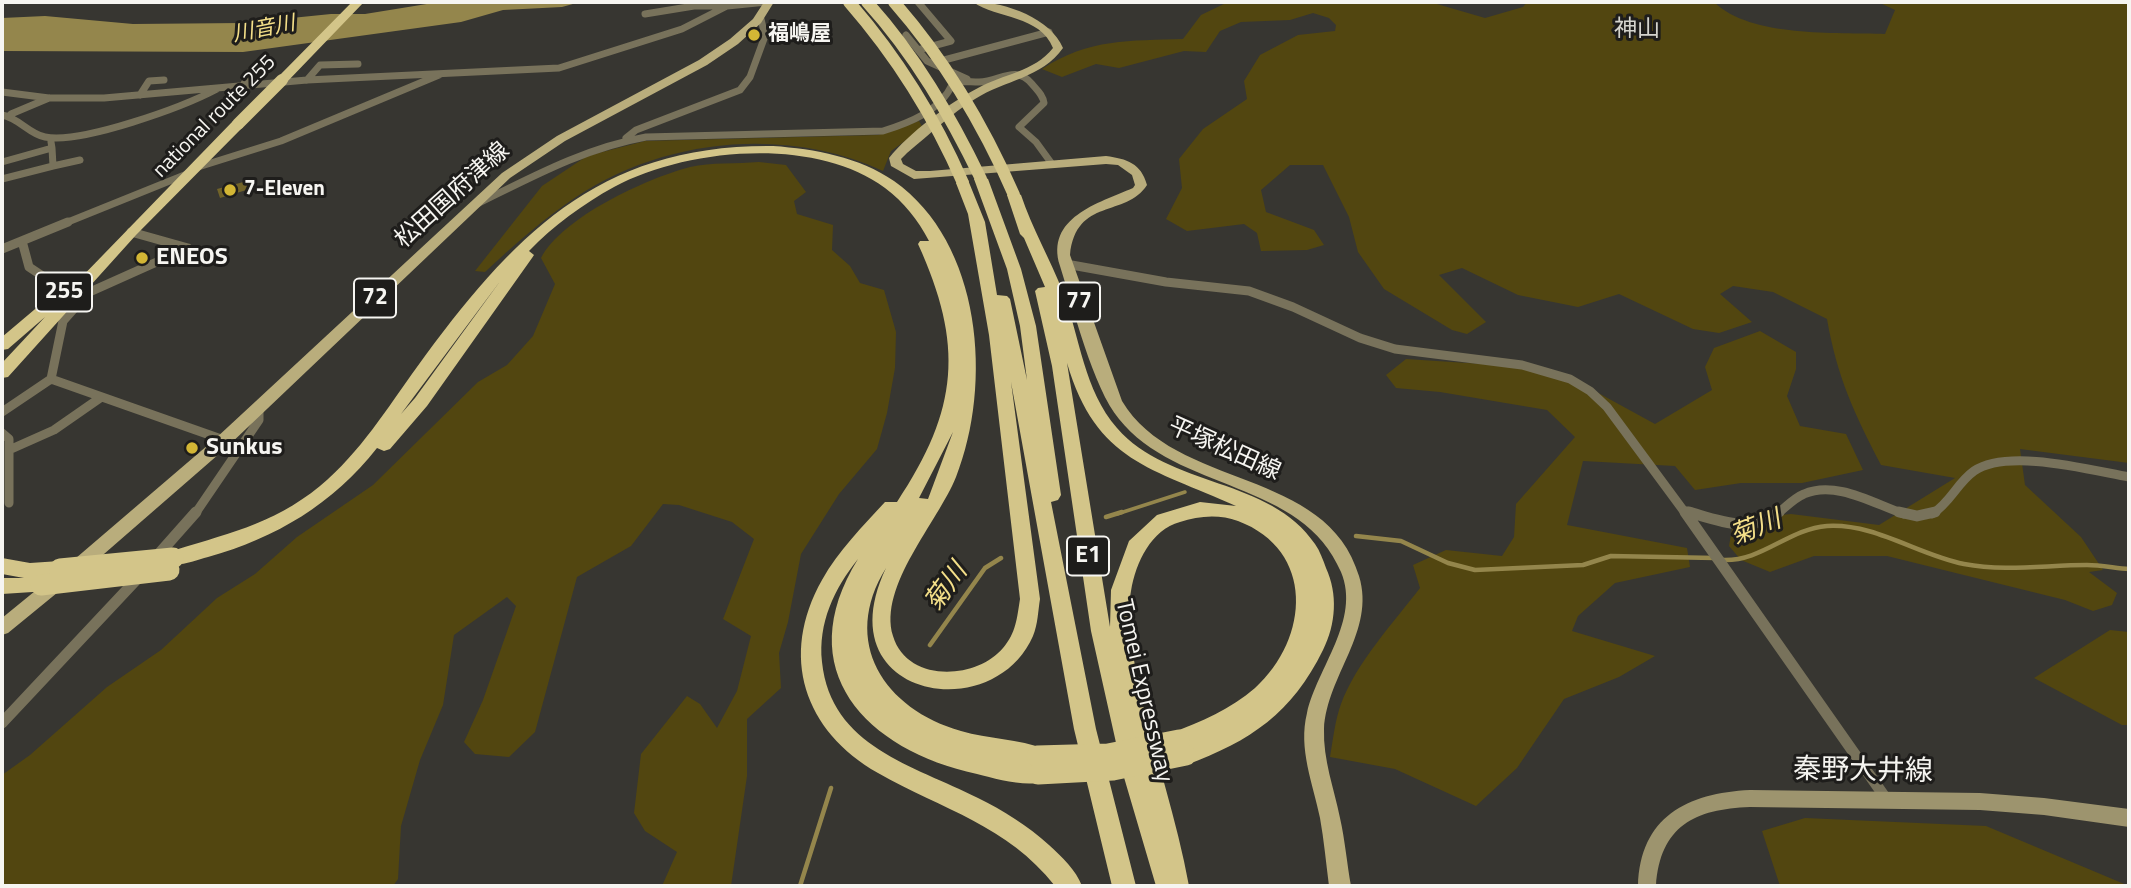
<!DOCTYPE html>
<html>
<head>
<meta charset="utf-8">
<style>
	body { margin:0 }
	#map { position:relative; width:2131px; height:888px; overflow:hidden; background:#373631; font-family:"Titillium Web",sans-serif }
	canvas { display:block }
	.frame { position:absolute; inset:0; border:4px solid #f6f5f1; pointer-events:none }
</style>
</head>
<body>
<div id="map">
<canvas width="2131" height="888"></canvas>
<div class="frame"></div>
</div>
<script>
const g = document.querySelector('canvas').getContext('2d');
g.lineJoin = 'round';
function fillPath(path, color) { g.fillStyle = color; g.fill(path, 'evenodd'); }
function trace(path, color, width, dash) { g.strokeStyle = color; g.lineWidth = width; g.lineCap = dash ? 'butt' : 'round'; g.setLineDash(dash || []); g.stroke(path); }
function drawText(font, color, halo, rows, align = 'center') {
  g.font = font + ' "Titillium Web","Noto Sans JP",sans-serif'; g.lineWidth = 6; g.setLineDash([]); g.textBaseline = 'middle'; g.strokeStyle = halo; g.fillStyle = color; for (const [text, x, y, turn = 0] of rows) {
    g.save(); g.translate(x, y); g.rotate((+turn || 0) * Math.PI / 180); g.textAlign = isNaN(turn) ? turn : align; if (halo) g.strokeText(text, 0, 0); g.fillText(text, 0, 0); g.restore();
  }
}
fillPath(new Path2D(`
	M1228,2H1430L1485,18L1523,7L1527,2H1714C1751,38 1836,32 1885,34L1895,10L1878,2H2129V463L2020,449L2025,485L2081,537L2103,570L2089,572L2117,593L2112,605L2093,611L2065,600L1887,556H1814L1770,572L1741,560L1729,546L1732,529L1741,519L1791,514L1879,525L1955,478L1881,465C1854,413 1837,377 1827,319L1773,292L1733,286L1720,294L1752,322L1719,333L1693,329L1619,294L1578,307L1518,295L1462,268L1439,275L1486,322L1467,334L1452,330L1384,289L1358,252L1349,217L1323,165H1290L1261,190L1266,212L1314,230L1324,245L1307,250L1261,251L1257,233L1244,224L1187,231L1166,219L1182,188L1179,159L1203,129L1247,99L1244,81L1260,55L1298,35L1335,31L1336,25L1329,18L1313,13L1290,20L1241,22L1220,31L1206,52L1184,51L1119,68L1096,64L1062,77L1042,69C1089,38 1130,41 1183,39L1201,15Z
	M919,121L923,128L891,151L883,171C787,126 664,138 576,197C543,219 514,245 485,272L475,271L542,186L587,156L645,141L878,135Z
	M759,162L786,165L806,192L794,201L797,214L833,225L832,250L850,266L860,283L884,290L896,332L895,368L887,413L877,449L839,494L801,554L788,622L779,653L781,688L747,719V776L731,886H662L677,852L645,831L634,813L641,754L687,696L700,704L717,728L737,691L751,636L723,619L754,539L732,522L679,505L663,504L631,546L577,577L535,732L509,757L475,754L464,742L483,700L516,606L507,597L454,635L443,705L420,760L401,826L398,879L393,886H2V775L30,755L107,687L161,650L217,598L255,574L297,537L373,485L478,382L507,365L533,336L555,284L541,258C563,217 645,179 690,167C711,162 737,164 759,162Z
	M1760,331L1796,352V369L1787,396L1800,426L1846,434L1863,470L1802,483H1741L1695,490L1675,466L1583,461L1567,525L1687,548L1690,567L1615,583L1578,616L1572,631L1655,656L1619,677L1564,699L1517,768L1476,806L1395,769L1330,757C1333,740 1335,720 1341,704C1356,663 1394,622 1420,588L1413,565L1446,550L1502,556L1514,537L1516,504L1575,437L1547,410L1440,392L1396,388L1386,375L1406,359L1529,367L1591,389L1655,424L1712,390L1705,367L1714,348Z
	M2110,630L2129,632V725H2122L2034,678Z
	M1805,818L1986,826L2129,886H1780L1762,831Z`), '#524610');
fillPath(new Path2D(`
	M439,2H580L562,7L503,10L461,22L243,52L2,51V18L45,16L133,24L242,23L331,14H365Z`), '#94864c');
trace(new Path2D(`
	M1117,514L1185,492`), '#94864c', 3.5);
trace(new Path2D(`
	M1106,517L1122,512
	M1356,536L1401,541L1448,563L1475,570L1583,565L1611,556L1715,558
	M1722,560C1762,562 1788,529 1827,526C1875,523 1918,555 1964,564C2005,572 2046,565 2087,565C2101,565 2115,568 2129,569
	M930,645L985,568L1001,558
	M800,886L831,788`), '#94864c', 4.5);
fillPath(new Path2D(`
	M251,180L253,188L220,198L217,189Z`), '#716329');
trace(new Path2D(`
	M918,2L951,41L918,50
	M645,14L694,6H726
	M906,35L927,61L967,79
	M933,63L1049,32
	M307,80L320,65L358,64
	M243,85L252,72L260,71
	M2,92L49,98H104L307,80L559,68L682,29L727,6L767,2
	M140,95L149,81L164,80
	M11,114L49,98
	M2,115C19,118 29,134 45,137C82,144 183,107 217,89
	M626,138L636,130L740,90L750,77L765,36L761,19
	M2,162L52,148L51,142
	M53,166L80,160
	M195,168L281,141L439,75
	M2,179L53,166L52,148
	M477,204C532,177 585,148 646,137L883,131C909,123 940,111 952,85C966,80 966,82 979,82C1000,82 1015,64 1032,84C1037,90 1043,95 1044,103L1019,127L1036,142L1052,164
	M63,224L187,174`), '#78725b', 7);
trace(new Path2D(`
	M131,232L188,248
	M22,241L29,267L65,291
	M2,249L68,222
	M1066,264L1166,282L1249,291L1293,307L1360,338L1395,349L1522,365L1570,379L1590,391L1607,407L1686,514
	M87,294L63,321L51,379L224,440
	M83,295L188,248
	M2,412L51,379
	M2,433L9,439V503
	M9,450L54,430L100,398
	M1687,511L1695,514
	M195,514L259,420V409
	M1777,514C1786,507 1794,498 1804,494C1836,480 1874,504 1904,514
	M1932,514C1950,503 1957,483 1974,471C2008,448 2090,470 2129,477`), '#78725b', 9);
trace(new Path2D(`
	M1685,512L1887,800
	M1689,512C1720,521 1751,534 1779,512
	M1899,512L1917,516L1935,512
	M157,556L196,512
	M2,723L138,578`), '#78725b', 11);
fillPath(new Path2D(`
	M1750,790L1980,793L2044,798L2129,809V827L2044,815L1980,810L1750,807C1695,809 1660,826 1656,886H1638C1640,817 1687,793 1750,790Z`), '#9d946e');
fillPath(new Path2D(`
	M764,2H774L761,23L738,44L707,65L565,141L510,178L227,447L81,574L75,576L69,574L66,569L69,564L215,439L502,173L557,136L699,60L730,39L753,19Z
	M973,2C1003,1 1051,18 1063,48C1042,78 1005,80 975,99C951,114 930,134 907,153L901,159L903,164L916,171H930L1106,156C1127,159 1141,163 1147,185C1126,218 1076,197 1070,255L1122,401C1175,490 1327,467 1359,576C1376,631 1327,675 1324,729C1323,760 1334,788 1340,818C1345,840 1347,864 1351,886H1329C1326,863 1324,840 1320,818C1313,783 1298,749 1307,713C1317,668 1361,620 1341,572C1303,480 1177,492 1119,419C1093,388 1073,307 1060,266C1045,218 1098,203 1133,188L1135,185L1132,175L1118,165L1106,164L914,179L891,166L889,158C909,133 949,103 978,88C1003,74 1034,72 1053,48C1040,15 997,19 973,2Z
	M57,576L63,578L66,583L63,588L8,633L2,635V618L51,578Z`), '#b9ad7c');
fillPath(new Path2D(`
	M352,2H364L286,83H278V77Z
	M238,120L243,121V127L136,235L8,377L2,378V363L45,317L8,349L2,350V337L60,288H71L233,121Z
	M773,146C815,149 859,157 894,181C982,243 993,384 956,477C938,522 878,586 893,636C907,683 976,680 1003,648C1016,633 1017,618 1020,599L989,335L968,214L956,183L963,179L968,180L985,222L997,295L1007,296L1010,299L1027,380L1020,326L1007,269L974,179L981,175L988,179L1021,269L1036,326L1061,495L1058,500L1051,502L1096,729L1136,886H1112L1074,729L1011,382L1040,599C1038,611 1038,624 1033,636C993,728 824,698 886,568C840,642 884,709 961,731C988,739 1019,739 1045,749L1048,756L1045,763L1040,765L1046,767L1049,774L1046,781C1027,788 997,779 977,774C866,750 789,670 858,559C834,589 818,623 822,662C831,747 913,765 978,798C1003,810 1028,826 1049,845C1062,857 1076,870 1082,886H1055C1007,825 943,810 878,773C804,731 779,656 822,580C838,551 863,526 885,502H897C959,409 964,345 918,244L920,241H929C918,220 904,202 885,188C815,136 687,148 614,187C583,204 553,226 529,251L534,255L532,258L427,406L390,449L384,451L377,448C333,504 276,538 208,557C195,560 179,568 166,563L163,558L166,553C224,534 271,526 320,486C360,453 388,407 417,367C513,235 599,144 773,146ZM501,280L415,398L401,414ZM953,432L928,499L919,498Z
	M1014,191L1021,195C1032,228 1050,259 1063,292C1080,338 1084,390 1117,428C1169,488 1270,477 1315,544C1320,551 1323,560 1326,568C1338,594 1336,624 1323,650C1292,713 1251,741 1186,765L1178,762L1175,755L1178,749L1171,747L1168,740L1171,733C1201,722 1231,709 1255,688C1310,638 1315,550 1238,521C1219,514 1198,516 1180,522C1151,530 1136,562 1131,591C1125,623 1134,659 1140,691C1155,756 1177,820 1189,886H1156L1123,774L1091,631L1052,366L1035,291L1038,288L1045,287L1024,238L1020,234L1007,195ZM1067,363C1096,462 1152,468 1236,506L1200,502L1157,515L1129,541L1111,590L1110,627Z
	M2,558L30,563L60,561L67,564L70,569L67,574L43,578L48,579L51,585L48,591L2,594V578H24L2,574Z`), '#d3c589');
trace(new Path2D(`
	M849,2C897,57 934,116 963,183
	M867,2C915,55 950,115 981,179
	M894,2C945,60 983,124 1014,195
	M238,124L282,80`), '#d3c589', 12);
trace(new Path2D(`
	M60,569L173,558
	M41,585L169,570
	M1037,756L1108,754L1179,740
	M1038,774L1113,770L1186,755`), '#d3c589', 21);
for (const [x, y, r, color] of [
	[754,35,7,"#d3b635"],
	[230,190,7,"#d3b635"],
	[142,258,7,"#d3b635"],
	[192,448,7,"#d3b635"]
]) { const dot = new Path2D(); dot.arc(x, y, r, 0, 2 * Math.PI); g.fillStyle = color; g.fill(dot); trace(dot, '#1e1d1b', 2.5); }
drawText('italic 21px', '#f5e089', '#1e1d1b', [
	["川音川",264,30,-11]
]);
drawText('bold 21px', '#f6f5f1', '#1e1d1b', [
	["福嶋屋",768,35],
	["7-Eleven",244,190]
], 'left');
drawText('21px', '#f6f5f1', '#1e1d1b', [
	["national route 255",215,117,-45]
]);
drawText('23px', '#d5d4cd', '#1e1d1b', [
	["神山",1637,30]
]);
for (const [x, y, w] of [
	[64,292,56],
	[375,298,42],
	[1079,302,42],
	[1088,556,42]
]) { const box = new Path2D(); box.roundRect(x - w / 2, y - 19.5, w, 39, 5); g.fillStyle = '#1e1d1b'; g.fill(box); trace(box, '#f6f5f1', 2); }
drawText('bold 23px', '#f6f5f1', null, [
	["255",64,292],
	["72",375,298],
	["77",1079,302],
	["E1",1088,556]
]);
drawText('24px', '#f6f5f1', '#1e1d1b', [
	["松田国府津線",453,196,-42],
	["平塚松田線",1224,450,24],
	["Tomei Expressway",1143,691,77]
]);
drawText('bold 24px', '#f6f5f1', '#1e1d1b', [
	["ENEOS",156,258],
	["Sunkus",206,448]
], 'left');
drawText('italic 26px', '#f5e089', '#1e1d1b', [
	["菊川",1756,529,-22],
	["菊川",947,588,-54]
]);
drawText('28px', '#f6f5f1', '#1e1d1b', [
	["秦野大井線",1863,772,1]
]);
</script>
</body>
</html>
